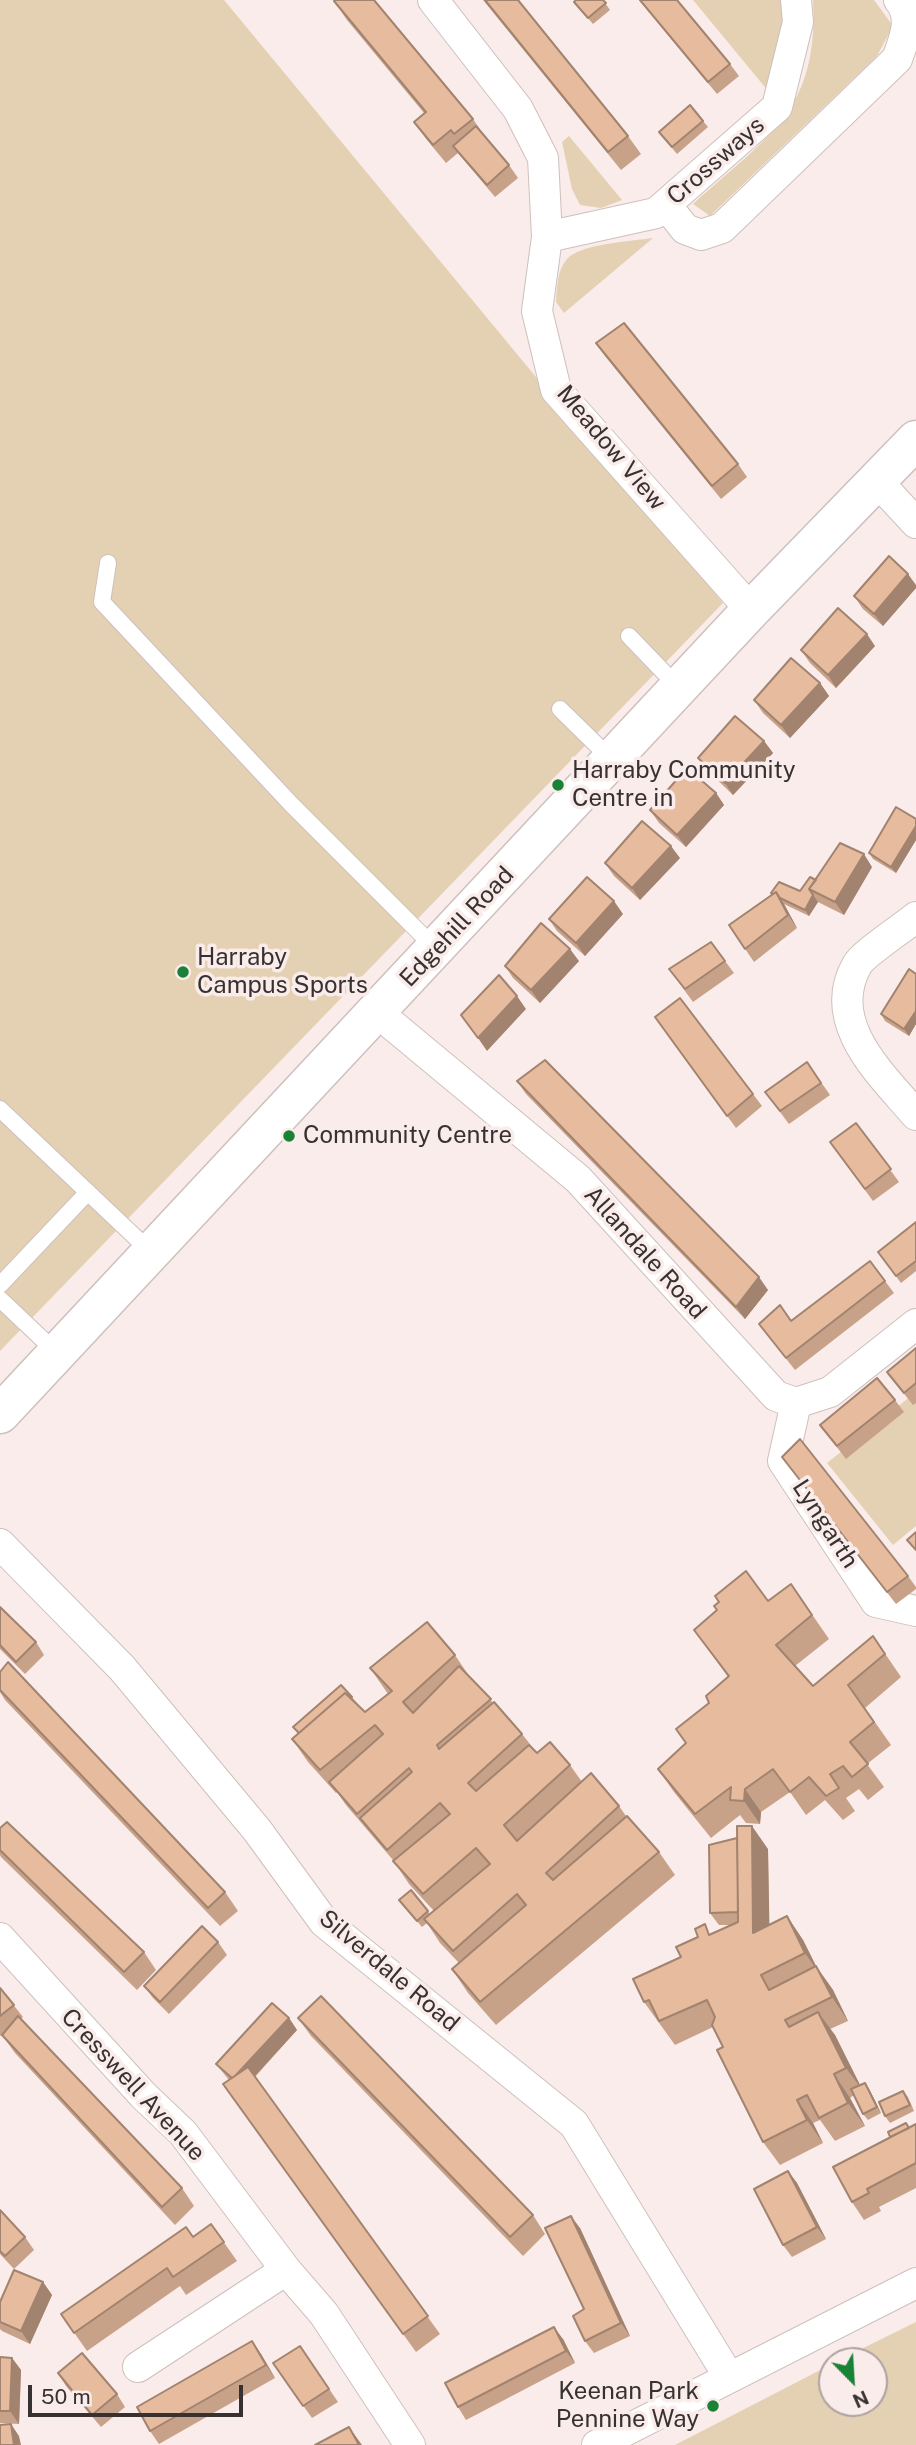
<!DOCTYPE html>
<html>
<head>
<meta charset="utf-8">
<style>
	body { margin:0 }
	#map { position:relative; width:916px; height:2445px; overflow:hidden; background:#faecea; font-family:"Public Sans",sans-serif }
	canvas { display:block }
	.north { position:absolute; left:818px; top:2347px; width:70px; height:70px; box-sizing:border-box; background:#faecea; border:2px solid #aca2a0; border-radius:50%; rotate:156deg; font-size:19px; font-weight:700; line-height:28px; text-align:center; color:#373231 }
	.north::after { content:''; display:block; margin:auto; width:24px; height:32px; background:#1a8237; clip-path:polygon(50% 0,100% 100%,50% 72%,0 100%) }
	.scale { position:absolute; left:28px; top:2385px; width:215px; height:32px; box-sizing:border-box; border:4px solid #373231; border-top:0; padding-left:9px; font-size:21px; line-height:24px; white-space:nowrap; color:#373231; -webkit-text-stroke:5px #faecea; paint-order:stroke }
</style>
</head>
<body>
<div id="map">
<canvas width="916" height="2445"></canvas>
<div class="north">N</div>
<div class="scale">50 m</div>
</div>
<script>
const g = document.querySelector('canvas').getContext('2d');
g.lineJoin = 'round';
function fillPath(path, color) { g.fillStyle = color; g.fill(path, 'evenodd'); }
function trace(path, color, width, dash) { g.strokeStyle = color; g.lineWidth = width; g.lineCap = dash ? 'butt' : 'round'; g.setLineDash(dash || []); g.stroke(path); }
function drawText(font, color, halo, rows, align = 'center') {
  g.font = font + ' "Public Sans",sans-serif'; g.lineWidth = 7; g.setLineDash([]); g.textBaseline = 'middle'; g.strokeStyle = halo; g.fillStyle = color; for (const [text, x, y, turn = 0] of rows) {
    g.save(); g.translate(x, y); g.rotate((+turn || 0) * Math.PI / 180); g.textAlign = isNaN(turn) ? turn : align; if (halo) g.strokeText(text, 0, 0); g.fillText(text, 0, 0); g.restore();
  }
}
fillPath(new Path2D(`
	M0,0H224L723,603L0,1351Z
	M693,0H781L787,11L769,92Z
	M813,0H874L893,26L877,56L710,216L693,204C767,137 819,111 813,0Z
	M569,136L622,200L601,208L580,205L572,189L562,142Z
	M653,238L564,313L556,302C557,288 557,270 567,259C580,244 632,241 653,238Z
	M916,1392V1526L893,1545L827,1463Z
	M916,2322V2445H675L832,2364V2403H874V2361H837Z`), '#e4d0b2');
const service = new Path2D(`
	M108,563L102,602L291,804L435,948
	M629,636L679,688
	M560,709L612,760
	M0,1109L151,1252
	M0,1285L88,1192
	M0,1299L57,1353`);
const minor = new Path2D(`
	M433,0L518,109L543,158L547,237L537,311L556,390L751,610
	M666,205L685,229L701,235L722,228L897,59C904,40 914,17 899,0
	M547,237L656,213L777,107L798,22L796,0
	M876,480L916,523
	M916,917C904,927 863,954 857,965C824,1023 882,1075 916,1115
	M378,1013L578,1179L776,1396L796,1403L830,1392L916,1324
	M796,1403L783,1461L876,1602L916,1611
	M0,1544L122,1668L257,1830L324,1922L574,2124L729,2377
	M0,1938L143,2095L183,2133L286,2270L324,2314L410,2445
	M138,2367L286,2270
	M597,2445L916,2283`);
const tertiary = new Path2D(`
	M0,1414L751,610L916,440`);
trace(service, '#cdc0bd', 18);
trace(minor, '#cdc0bd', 32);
trace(tertiary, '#cdc0bd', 41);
trace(service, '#fff', 16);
trace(minor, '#fff', 30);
trace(tertiary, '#fff', 38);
fillPath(new Path2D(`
	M483,0H518L628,136L641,154L621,170Z
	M603,0L610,10L593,24L574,2Z
	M639,0H677L730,64L739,76L717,94Z
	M334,1L473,119L485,137L509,165L518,178L495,197L458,153L446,163L427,140L414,122L424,113L347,20Z
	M703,121L708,127L677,154L659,132Z
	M596,343L738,464L747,477L721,499L605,356Z
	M916,585V588L883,626L863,609L854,596Z
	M875,646L836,688L810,663L801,650Z
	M820,683L829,696L790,738L763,713L754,700Z
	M764,741L773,753L733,795L707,770L698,758Z
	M716,793L724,805L686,847L659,823L650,810Z
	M916,819V840L896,873L873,859L869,853Z
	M680,858L640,900L614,876L605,863Z
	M872,867L844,915L818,902L809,916L784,904L797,928L754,962L729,925L772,894L800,891L816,880Z
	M623,914L585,956L557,931L549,919Z
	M579,961L540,1003L513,978L505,966Z
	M725,961L734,973L693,1002L669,969Z
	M916,974V1024L909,1036L885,1021L881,1014Z
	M655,1017L753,1094L762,1106L736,1128Z
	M807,1062L830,1095L789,1124L765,1092Z
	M517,1081L768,1290L745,1319L526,1094Z
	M856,1123L899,1182L873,1201L830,1142Z
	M916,1222V1271L901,1283L878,1252Z
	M870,1261L894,1293L795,1370L759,1324L791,1321Z
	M916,1348V1403L913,1405L887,1372Z
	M895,1400L904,1412L846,1459L820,1425Z
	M782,1457L908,1576L916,1587V1589L896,1604Z
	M791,1584L829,1639L795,1666L813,1686L873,1636L901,1677L865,1708L891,1745L867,1764L884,1787L868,1800L859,1789L846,1798L855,1811L843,1820L825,1800L806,1815L790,1792L761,1812L760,1824L746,1823L740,1815L711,1838L674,1792L658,1769L686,1743L709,1703L728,1677L694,1630L768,1601Z
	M0,1607L36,1642L44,1655L25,1674L0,1649Z
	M455,1655L471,1679L522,1734L537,1753L570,1765L582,1782L619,1806L626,1816L659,1852L675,1875L496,2025L468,1993L452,1969L459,1963L440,1943L427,1923L422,1927L399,1900L411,1890L430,1914L434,1911L409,1884L393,1860L346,1805L337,1792L336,1793L308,1762L292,1739L298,1734L293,1727L352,1697L357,1703L365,1712L388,1694L370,1668Z
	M0,1672L225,1892L238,1911L220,1926L5,1700L0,1692Z
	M0,1828L144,1952L156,1970L137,1990L1,1857L0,1855Z
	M768,1849L769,1925L787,1916L803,1940L816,1966L833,1990L848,2021L830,2029L835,2035L860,2085L865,2083L869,2089L881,2113L868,2120L863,2114L854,2095L850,2098L865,2126L835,2141L820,2120L813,2123L823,2143L780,2165L763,2142L723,2047L713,2027L675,2045L644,2002L681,1957L711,1934L731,1925H719L710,1913Z
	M218,1942L227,1955L169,2014L153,1998L144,1986Z
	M0,1988L23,2017L21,2019L182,2188L194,2206L175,2225L15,2053L2,2035L3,2034L0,2036Z
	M289,2018L297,2030L255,2077L440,2334L416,2352L223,2084L229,2080L216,2064Z
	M298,2018L533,2215L545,2234L523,2256L311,2036Z
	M903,2091L908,2097L914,2111L890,2123L885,2116Z
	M916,2124V2188L879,2207L881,2211L864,2220L852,2202L909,2127Z
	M788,2171L797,2183L826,2239L792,2257L783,2245Z
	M0,2210L25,2237L34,2250L14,2269L0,2254Z
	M211,2224L237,2261L186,2295L180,2286L87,2351L61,2314L193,2236Z
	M580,2228L630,2336L594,2353L585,2341Z
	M43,2282L52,2295L30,2344L2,2331L0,2329V2302Z
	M563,2339L575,2363L466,2420L458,2407Z
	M252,2341L261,2354L275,2378L159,2444L150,2431Z
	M300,2346L338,2402L312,2418L273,2363Z
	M0,2357L12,2358L21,2370L19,2424L0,2423Z
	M58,2373L117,2394L125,2407L101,2427L66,2386Z`), '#c7a188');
fillPath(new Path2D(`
	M908,574L916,585V588L883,626L874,614Z
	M867,634L875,646L836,688L828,675Z
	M820,683L829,696L790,738L781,725Z
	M764,741L773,753L733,795L725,783Z
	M716,793L724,805L686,847L677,835Z
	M916,826V840L896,873L891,867Z
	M671,846L680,858L640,900L632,888Z
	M864,854L872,867L844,915L835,902Z
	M776,892L784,904L797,928L788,915Z
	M813,895L818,902L809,916L805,910Z
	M614,901L623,914L585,956L576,943Z
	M570,949L579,961L540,1003L531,990Z
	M517,996L526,1009L487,1051L478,1038Z
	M916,1011V1024L909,1036L904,1029Z
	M759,1277L768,1290L745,1319L736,1307Z
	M745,1789L761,1812L760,1824L744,1801Z
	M752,1826L768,1849L770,1956L753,1933Z
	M787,1916L803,1940L816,1966L833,1990L848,2021L832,1997L821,1976L805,1953Z
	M818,2012L835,2035L863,2091L846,2068Z
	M289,2018L297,2030L241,2091L233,2079Z
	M834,2074L850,2098L865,2126L848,2103Z
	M865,2083L869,2089L881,2113L877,2107Z
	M797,2100L813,2123L823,2143L807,2120Z
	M788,2171L797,2183L826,2239L817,2227Z
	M571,2216L580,2228L630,2336L621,2323Z
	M43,2282L52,2295L30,2344L21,2331Z
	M554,2327L563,2339L575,2363L566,2351Z
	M252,2341L261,2354L275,2378L266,2365Z
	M12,2358L21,2370L19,2424L10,2411Z
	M11,2424L19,2436L21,2445H14Z
	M349,2427L362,2445H359Z`), '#a2836f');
const building = new Path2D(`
	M335,0H374L473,119L454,134L451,130L433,145L414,122L426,112L334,1Z
	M485,0H518L628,136L608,152Z
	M576,0H603L606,3L588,18L574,2Z
	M640,0H677L730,64L708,82Z
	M690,105L703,121L672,147L659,132Z
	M476,126L509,165L487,185L453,146Z
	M624,323L738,464L712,486L596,343Z
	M889,556L908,574L874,614L854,596Z
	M838,608L867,634L828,675L801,650Z
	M791,658L820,683L781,725L754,700Z
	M735,716L764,741L725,783L698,758Z
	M687,768L716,793L677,835L650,810Z
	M896,807L916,819V826L891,867L869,853Z
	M642,821L671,846L632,888L605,863Z
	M840,843L864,854L835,902L809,889Z
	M587,877L614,901L576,943L549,919Z
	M810,877L816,880L809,889L813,895L805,910L780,898L776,892L773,894L771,893L779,882L800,891Z
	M776,892L788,915L745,949L729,925Z
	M541,923L570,949L531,990L505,966Z
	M711,942L725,961L685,989L669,969Z
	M909,969L916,974V1011L904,1029L881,1014Z
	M499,975L517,996L478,1038L461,1015Z
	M680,998L753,1094L727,1116L655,1017Z
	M545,1060L759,1277L736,1307L517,1081Z
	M807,1062L821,1083L780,1111L765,1092Z
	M856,1123L891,1169L865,1189L830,1142Z
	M916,1222V1261L896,1276L878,1252Z
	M870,1261L885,1281L786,1358L759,1324L780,1305L791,1321Z
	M916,1348V1383L904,1393L887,1372Z
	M877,1378L895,1400L837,1446L820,1425Z
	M800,1439L908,1576L887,1592L782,1457Z
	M916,1532V1550L907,1540Z
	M746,1571L768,1601L791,1584L812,1615L776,1645L813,1686L873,1636L885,1654L848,1685L874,1722L850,1742L868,1764L852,1777L843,1766L830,1774L839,1788L826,1796L809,1777L790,1792L773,1769L745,1789L744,1801L730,1800L731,1787L695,1814L658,1769L686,1743L676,1729L709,1703L706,1696L729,1676L694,1630L717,1610L714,1606L719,1602L715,1596Z
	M0,1607L36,1642L16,1662L0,1645Z
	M427,1622L455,1655L403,1702L413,1713L459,1666L491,1699L437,1745L439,1749L494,1702L522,1734L468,1783L476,1791L529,1745L537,1753L550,1742L570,1765L504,1825L517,1841L591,1773L619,1806L546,1873L553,1880L627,1816L659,1852L480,2002L452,1969L526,1905L517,1894L453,1951L424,1919L490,1864L476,1848L423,1894L393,1861L450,1814L440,1803L387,1850L360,1818L412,1772L409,1768L357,1814L329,1782L383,1734L375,1725L320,1770L292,1739L345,1693L365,1712L392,1691L370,1668Z
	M8,1662L225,1892L208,1908L0,1690V1672Z
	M341,1685L352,1697L351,1698L345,1693L299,1733L293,1727Z
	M7,1822L144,1952L124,1972L0,1850V1828Z
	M737,1826H752L753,1933L787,1916L805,1953L761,1975L769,1990L816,1966L832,1997L785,2020L789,2027L818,2012L846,2068L834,2074L848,2103L819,2118L807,2095L797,2100L807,2120L763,2142L717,2050L723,2047L712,2025L715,2017L707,2000L659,2021L649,2000L644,2002L633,1979L681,1957L676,1947L698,1937L695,1929L705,1924L709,1935L738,1922Z
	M737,1838L738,1912L710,1913L709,1845Z
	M411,1890L428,1911L417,1921L399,1900Z
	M202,1926L218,1942L160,2002L144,1986Z
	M0,1988L14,2005L0,2016Z
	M321,1996L533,2215L510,2237L298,2018Z
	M272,2003L289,2018L236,2075L232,2078L216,2064Z
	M18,2016L182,2188L162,2207L2,2035Z
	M248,2067L428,2316L403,2334L223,2084Z
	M865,2083L877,2107L863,2114L851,2089Z
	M903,2091L910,2105L885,2116L879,2102Z
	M906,2123L909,2128L890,2137L888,2132Z
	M916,2124V2163L867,2189L869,2193L852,2202L833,2167Z
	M788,2171L817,2227L783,2245L754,2189Z
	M0,2210L25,2237L5,2256L0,2251Z
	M571,2216L621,2323L585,2341L573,2316L584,2309L545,2228Z
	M211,2224L224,2242L173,2277L167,2268L74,2333L61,2314L186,2227L193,2237Z
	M14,2270L43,2282L21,2331L0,2322V2302Z
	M554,2327L566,2351L458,2407L445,2383Z
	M252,2341L266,2365L150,2431L137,2407Z
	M300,2346L329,2389L303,2406L273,2363Z
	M82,2353L117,2394L92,2415L58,2373Z
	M0,2357L12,2358L10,2411H0Z
	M11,2424L14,2445H0V2425Z
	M349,2427L359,2445H315Z`);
fillPath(building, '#e7bb9e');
trace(building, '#a2836f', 2);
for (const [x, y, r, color] of [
	[558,785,7,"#1a8237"],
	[183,972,7,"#1a8237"],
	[289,1136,7,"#1a8237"],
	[713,2406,7,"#1a8237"]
]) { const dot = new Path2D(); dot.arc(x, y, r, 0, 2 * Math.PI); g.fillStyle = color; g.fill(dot); trace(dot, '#faecea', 2.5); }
drawText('24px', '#373231', '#faecea', [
	["Crossways",716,161,-41],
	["Meadow View",611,448,50],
	["Edgehill Road",457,927,-47],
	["Allandale Road",645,1253,48],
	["Lyngarth",825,1524,57],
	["Silverdale Road",389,1971,40],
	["Cresswell Avenue",133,2085,47]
]);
drawText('24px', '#373231', '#faecea', [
	["Harraby Community",572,771],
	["Centre in",572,799],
	["Harraby",197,958],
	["Campus Sports",197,986],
	["Community Centre",303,1136],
	["Keenan Park",699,2392,"right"],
	["Pennine Way",699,2420,"right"]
], 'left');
</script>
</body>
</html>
